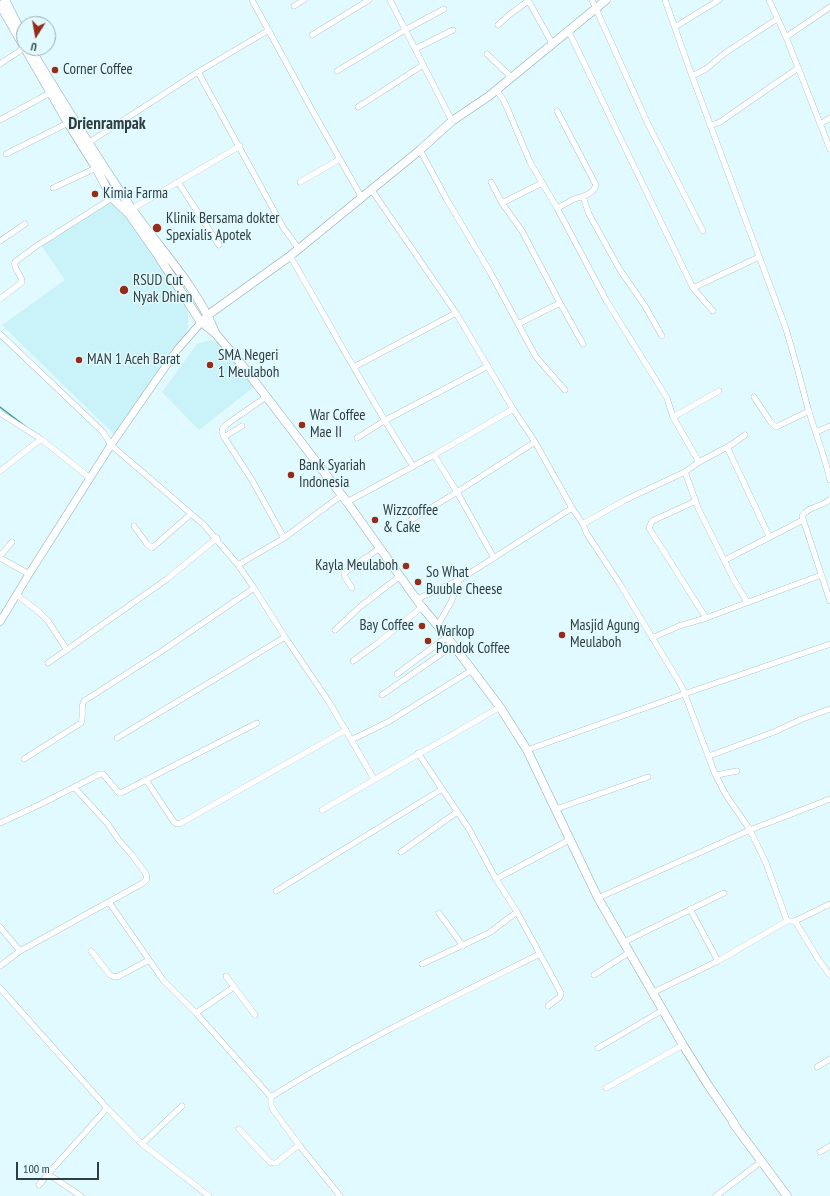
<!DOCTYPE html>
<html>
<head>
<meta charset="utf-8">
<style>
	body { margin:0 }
	#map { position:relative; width:830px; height:1196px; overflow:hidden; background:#e1faff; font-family:"PT Sans Narrow",sans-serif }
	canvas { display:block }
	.north { position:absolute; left:16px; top:16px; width:40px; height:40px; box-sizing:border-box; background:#e1faff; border:1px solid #9bafb3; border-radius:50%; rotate:191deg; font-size:11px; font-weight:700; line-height:16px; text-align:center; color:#313e40 }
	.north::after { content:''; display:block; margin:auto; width:14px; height:18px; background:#952c17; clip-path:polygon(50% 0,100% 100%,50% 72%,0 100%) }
	.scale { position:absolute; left:16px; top:1162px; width:83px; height:18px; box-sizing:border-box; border:2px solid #313e40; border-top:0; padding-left:5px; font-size:12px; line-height:14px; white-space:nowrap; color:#313e40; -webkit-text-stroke:3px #e1faff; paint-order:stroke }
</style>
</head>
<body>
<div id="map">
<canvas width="830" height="1196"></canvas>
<div class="north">U</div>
<div class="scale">100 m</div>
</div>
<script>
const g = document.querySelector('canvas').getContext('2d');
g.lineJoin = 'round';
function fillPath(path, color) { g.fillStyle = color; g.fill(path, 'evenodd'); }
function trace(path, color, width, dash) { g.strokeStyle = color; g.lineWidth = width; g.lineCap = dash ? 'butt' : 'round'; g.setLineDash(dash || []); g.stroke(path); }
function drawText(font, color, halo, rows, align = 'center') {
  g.font = font + ' "PT Sans Narrow",sans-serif'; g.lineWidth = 3; g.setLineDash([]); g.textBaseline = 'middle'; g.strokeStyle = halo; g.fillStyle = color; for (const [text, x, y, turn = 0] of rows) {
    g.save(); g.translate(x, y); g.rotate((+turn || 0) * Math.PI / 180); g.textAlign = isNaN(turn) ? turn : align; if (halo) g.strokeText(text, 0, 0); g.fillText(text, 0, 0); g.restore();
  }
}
fillPath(new Path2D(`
	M112,197L183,300L188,312V327L184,339L115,435L2,325L65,280L39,242Z
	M207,341L221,342L255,386L199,430L162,392L197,344Z`), '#c9f2f9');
trace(new Path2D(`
	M0,407L25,426`), '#479aa7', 1.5);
const minor = new Path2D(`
	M252,0L312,110L362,198
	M390,0L452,121
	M528,0L552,43
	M592,0L648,124L703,231
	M665,0L692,76L785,326C794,354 801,383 809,412C816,435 825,457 830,480
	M769,0L786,37L830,149
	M294,6L304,0
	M498,25L509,15L528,1
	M675,27L719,0
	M568,30L693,288L713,311
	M312,35L369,0
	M786,37L830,7
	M415,49L453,30
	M487,54L511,77
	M0,64L24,48
	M337,71L405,30L444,9
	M198,72L283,227L298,248
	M692,76L706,69L725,53L777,19
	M496,90L503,99L508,110L530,162L557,208L606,300L667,398L673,417L699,462
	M358,107L423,65
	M0,120L50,93
	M820,124L830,118
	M710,126L720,122L798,68
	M88,143L198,72L269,30
	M420,150L447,200L490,272L536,357L565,390
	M6,154L68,123
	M178,182L219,245
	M300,182L340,159
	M491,182L502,203
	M542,183L502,203L522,231L560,303
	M53,188L96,168
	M371,189L456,313L513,409L535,442L572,508L583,524L587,534L620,584L682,687L715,774L726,795L750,830L766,863L787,921
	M583,197L589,214L620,270L645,306L662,336
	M557,208C562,206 567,203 572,200C581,196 593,196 596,185L557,111
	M132,209L240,146
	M0,241L25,224
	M290,256C331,326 369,398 413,466
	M693,288L759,257
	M0,299L22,282C22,274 13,270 15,262L35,247L112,198
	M518,324L560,303L583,344
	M0,334L103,432L111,445L204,525L238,565L254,588L285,637L329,702L374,779
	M354,367L456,313
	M266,397L227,424L223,428L222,432L224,437L252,480L284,538
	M754,397L770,421L776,427L809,411
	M0,413L41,439L90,478
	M673,417L719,391
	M816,432L830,426
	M224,437L242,426
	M357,438L384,421L488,366
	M727,447L769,536
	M434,455L457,492L494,558
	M0,471L41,439
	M685,472L698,508L734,580L747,602
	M830,499C823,507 808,506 802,516L830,601
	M696,501L652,521L649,528L706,618
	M347,502L434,455L513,409
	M411,520L457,492L535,442
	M583,524L625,500L685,472L699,462L731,445L745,435
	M134,526L147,544L152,548L191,514
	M0,556L12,542
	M0,558L29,574
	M725,560L803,520
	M238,565L284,538L342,495
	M352,588L345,577L344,573L380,548
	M17,595L39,612L48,621L67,650
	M417,599L459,580L572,508
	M438,625L452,600L459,580
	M335,630L361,606L400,576
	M652,638L679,626L706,618L821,575
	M353,661L378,643L422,607
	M48,663L167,579L217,538
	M397,674L447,637
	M382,695L454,645
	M117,738L285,637
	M351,740L388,722L472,670
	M527,750L684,694L830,644
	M418,753L469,829L496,879L517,912L561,993L560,997L548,1006
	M709,756L774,732L802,719L830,709
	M24,759L81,723C84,716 80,708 84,701L162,651L254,588
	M716,775L737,771
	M146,780L257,723
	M556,809L648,777
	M322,810L500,707
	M0,823L39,805L100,774H103L119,793H121L146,780L174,822L177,824L181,823L346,730
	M401,852L457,812
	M496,879L571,839
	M276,891L442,789
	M598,898L750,830L830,799
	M109,902L163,980L196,1013L271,1097
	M690,909L718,961
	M439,913L463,946
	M795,921L818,959L830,975
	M0,927L20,951
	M624,942L724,893
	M91,951L110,975L115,977L119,976L149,960
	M422,964L489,933L517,912
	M0,966L20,951L143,883L147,879L146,874L132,855L118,839L107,823L74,787
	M594,975L630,952
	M226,976L255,1015
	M0,988L107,1108L142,1144L209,1196
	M652,993L718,961L787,921H795L830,904
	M196,1013L234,987
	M598,1048L663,1010
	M817,1067L830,1059
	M606,1088L683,1045
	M239,1129L270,1162L273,1163H276L299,1145
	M142,1144L182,1106
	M820,1152L830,1146
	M48,1174L81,1196
	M39,1185L48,1174L107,1108
	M340,1196L299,1145L274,1111L271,1105V1097C357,1043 449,999 540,954
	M716,1196L762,1161`);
const major = new Path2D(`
	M0,622L29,574L111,445L177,350L205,318`);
const highway = new Path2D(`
	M5,0L24,37
	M0,5L68,123L96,168L112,198L129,214L159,257L200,321L216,334L242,365L347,502L422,607L447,637L500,707L527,750L598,898L683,1045L708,1085L734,1123H733L787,1196
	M30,48C63,102 96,157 132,209C160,249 196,286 215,332
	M208,315L290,256L420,150L452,121L489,96L606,0`);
trace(minor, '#8ca9af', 6);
trace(major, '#8ca9af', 8);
trace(highway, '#8ca9af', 9);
trace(minor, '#fff', 5.5);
trace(major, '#fff', 7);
trace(highway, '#fff', 8);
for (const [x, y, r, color] of [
	[55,70,4,"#952c17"],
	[95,194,4,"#952c17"],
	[157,228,5,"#952c17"],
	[124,290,5,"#952c17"],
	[79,360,4,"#952c17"],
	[210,365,4,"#952c17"],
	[302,425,4,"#952c17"],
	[291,475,4,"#952c17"],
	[375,520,4,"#952c17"],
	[406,566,4,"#952c17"],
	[418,582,4,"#952c17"],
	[422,626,4,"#952c17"],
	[562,635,4,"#952c17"],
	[428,641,4,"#952c17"]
]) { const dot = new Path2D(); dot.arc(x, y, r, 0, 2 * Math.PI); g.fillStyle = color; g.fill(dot); trace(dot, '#e1faff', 1.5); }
drawText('15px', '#313e40', '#e1faff', [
	["Corner Coffee",63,70],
	["Kimia Farma",103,194],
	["Klinik Bersama dokter",166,219],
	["Spexialis Apotek",166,236],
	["RSUD Cut",133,281],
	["Nyak Dhien",133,298],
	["SMA Negeri",218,356],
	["1 Meulaboh",218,373],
	["MAN 1 Aceh Barat",87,360],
	["War Coffee",310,416],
	["Mae II",310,433],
	["Bank Syariah",299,466],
	["Indonesia",299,483],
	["Wizzcoffee",383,511],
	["& Cake",383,528],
	["Kayla Meulaboh",398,566,"right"],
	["So What",426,573],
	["Buuble Cheese",426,590],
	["Bay Coffee",414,626,"right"],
	["Masjid Agung",570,626],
	["Meulaboh",570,643],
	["Warkop",436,632],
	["Pondok Coffee",436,649]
], 'left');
drawText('bold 17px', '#313e40', '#e1faff', [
	["Drienrampak",107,124]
]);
</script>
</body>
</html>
